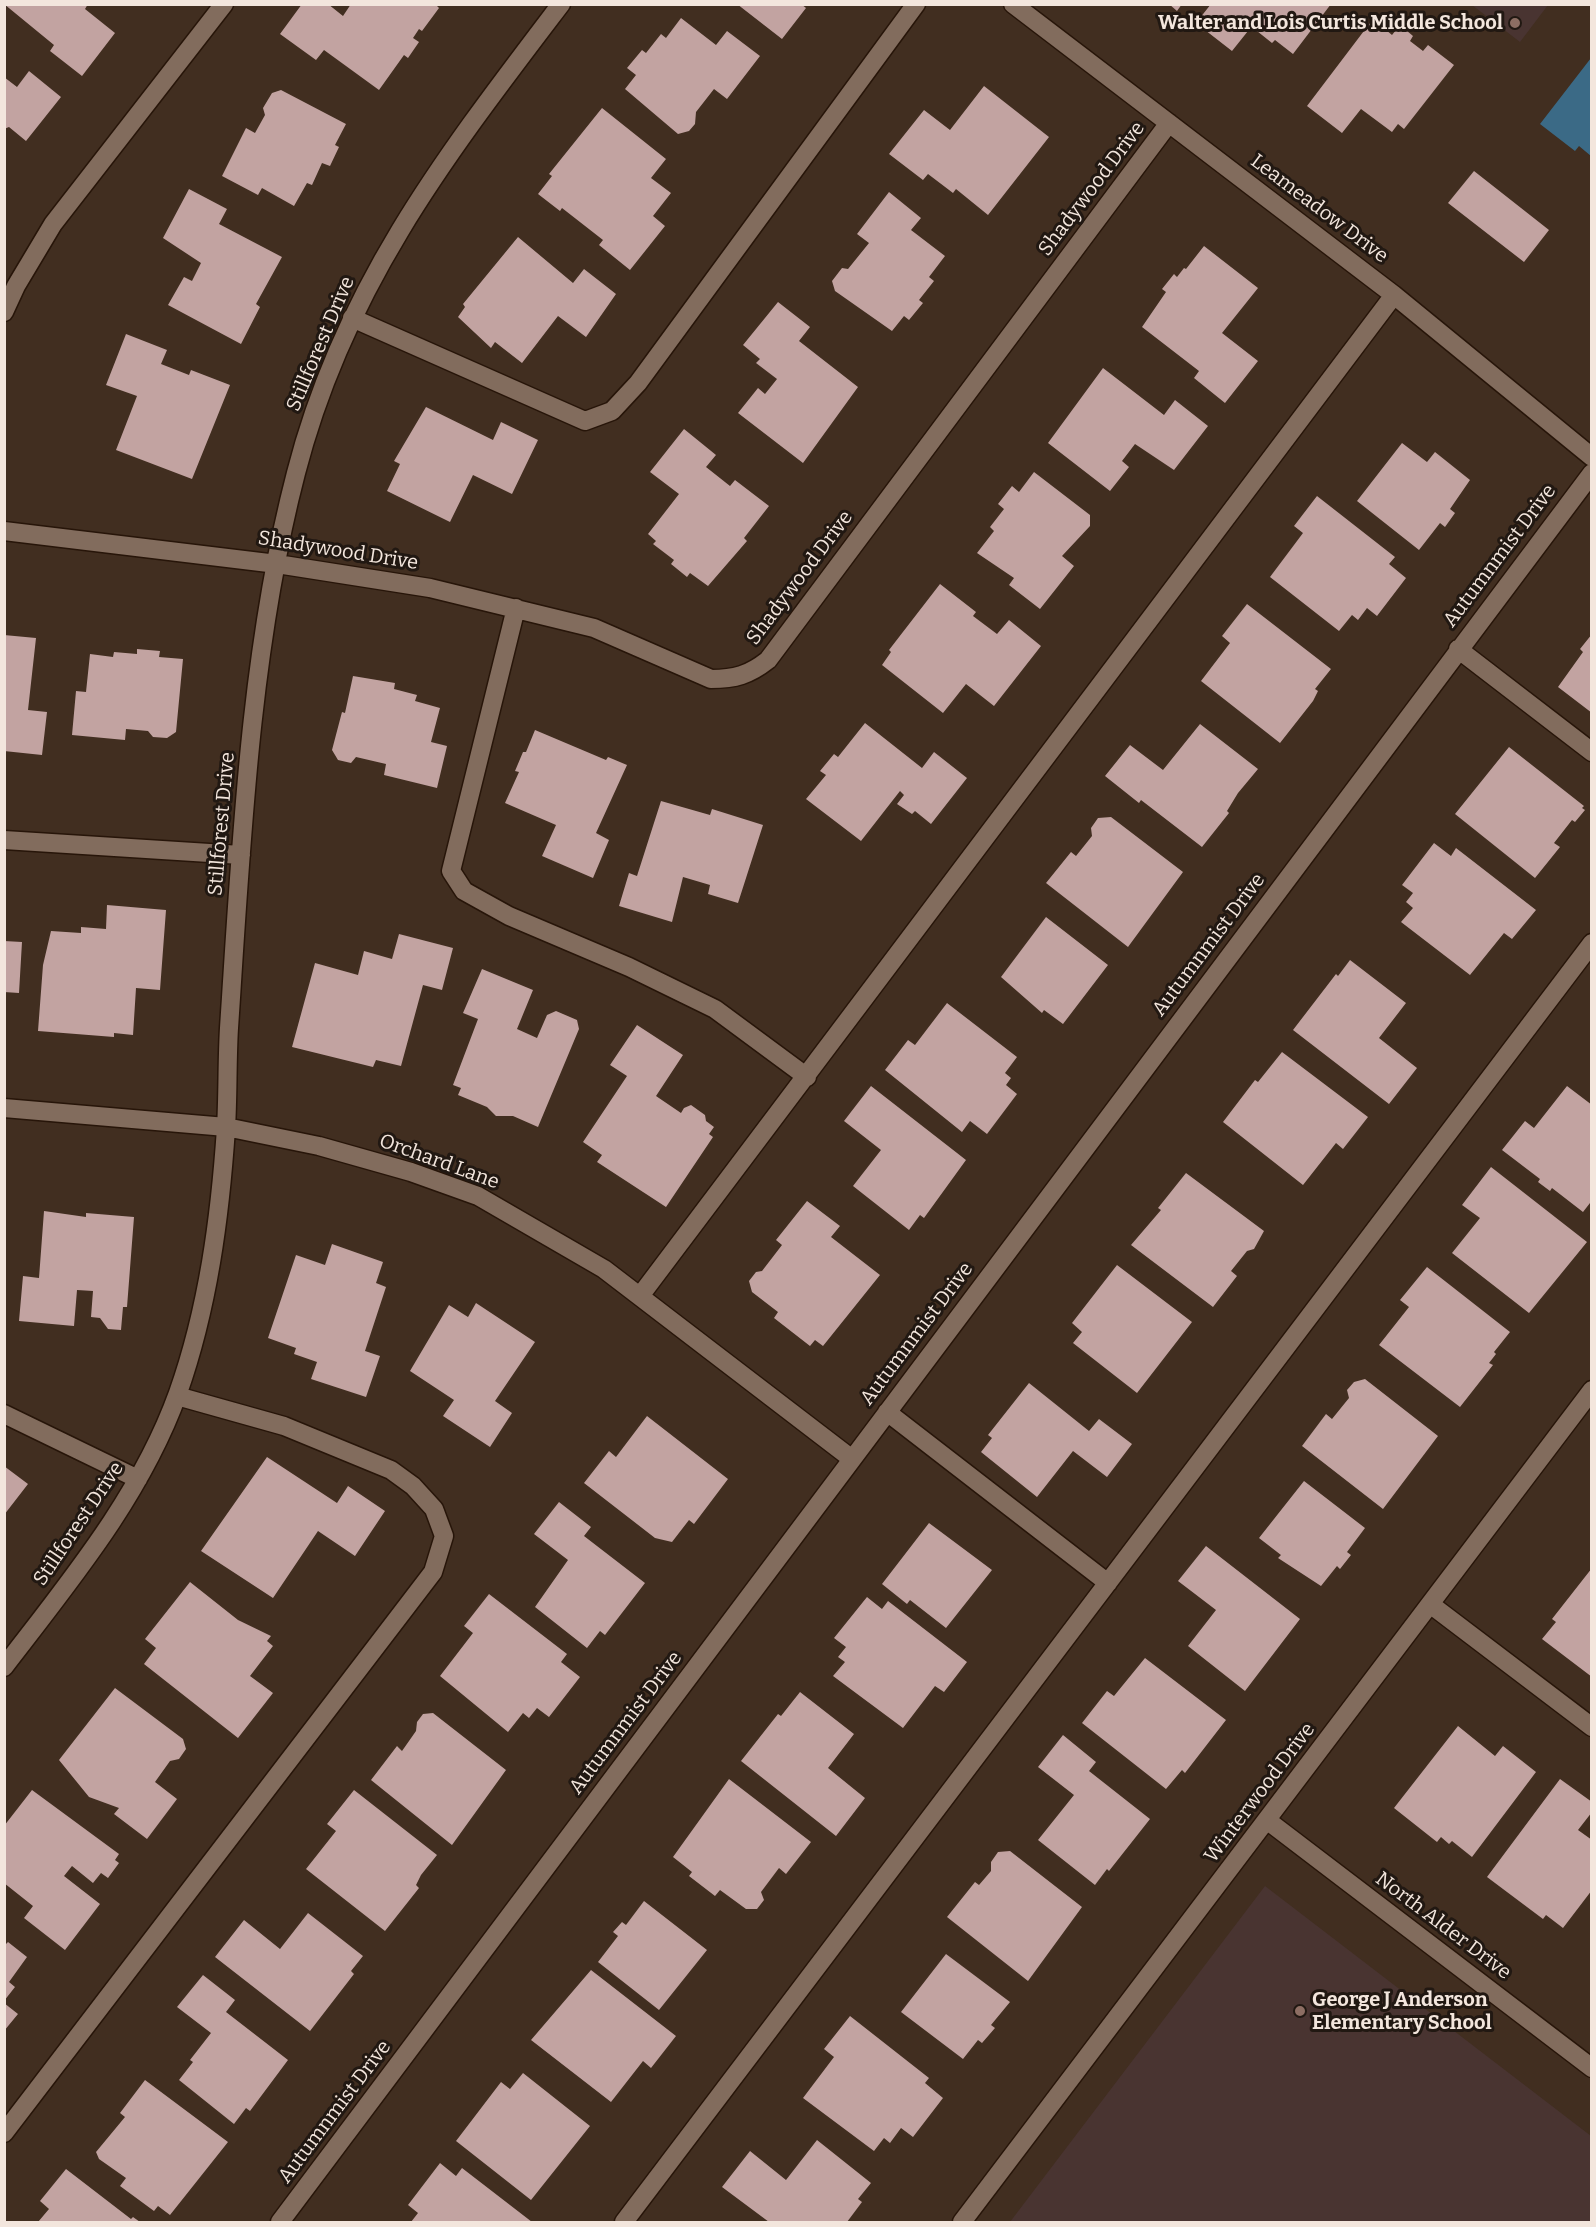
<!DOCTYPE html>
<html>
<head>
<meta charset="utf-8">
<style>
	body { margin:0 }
	#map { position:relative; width:1596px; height:2227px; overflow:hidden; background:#412e20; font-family:Bitter,serif }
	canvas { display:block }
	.frame { position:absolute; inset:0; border:6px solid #f3e6dd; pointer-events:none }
</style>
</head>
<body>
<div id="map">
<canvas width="1596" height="2227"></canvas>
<div class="frame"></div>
</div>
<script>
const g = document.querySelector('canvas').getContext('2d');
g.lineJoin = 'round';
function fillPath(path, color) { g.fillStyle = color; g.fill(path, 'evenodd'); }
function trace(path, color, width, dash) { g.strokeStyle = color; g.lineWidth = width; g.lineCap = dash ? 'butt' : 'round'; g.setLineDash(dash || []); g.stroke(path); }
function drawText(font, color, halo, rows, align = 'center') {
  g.font = font + ' Bitter,serif'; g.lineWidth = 6; g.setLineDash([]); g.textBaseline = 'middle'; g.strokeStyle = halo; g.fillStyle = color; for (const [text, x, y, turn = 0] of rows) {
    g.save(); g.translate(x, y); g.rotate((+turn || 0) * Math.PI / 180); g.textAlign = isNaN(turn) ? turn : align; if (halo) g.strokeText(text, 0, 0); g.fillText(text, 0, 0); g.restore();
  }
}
fillPath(new Path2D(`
	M1472,5H1548L1520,42Z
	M1265,1886L1591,2136V2222H1010Z`), '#493431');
fillPath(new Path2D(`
	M1591,58H1592L1591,156L1579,146L1575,151L1540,124Z`), '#3b6a86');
fillPath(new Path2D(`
	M4,4H88L85,9L115,33L82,76L50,51L54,45Z
	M302,4H328L343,16L351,4H435L439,8L422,31L419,29L413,38L419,42L408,58L404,55L379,90L324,50L316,60L280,34Z
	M737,4H801L806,8L782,39Z
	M1169,4H1182L1177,11Z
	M1211,4H1331L1293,54L1275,40L1272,43L1257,31L1261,25L1256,21L1232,51L1196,23Z
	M681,18L716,45L727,31L760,56L727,99L714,89L696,112L695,124L689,131L678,134L625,89L636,75L627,68L642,50L646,53L661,34L666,38Z
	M1373,19L1392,35L1400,25L1413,36L1410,41L1423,51L1428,45L1454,65L1404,129L1398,124L1392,132L1361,109L1342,133L1307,106Z
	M29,71L61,97L26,141L9,127L4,129V77L17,87Z
	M984,86L1049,137L988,215L956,189L953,193L928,174L923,180L889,154L924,110L950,130Z
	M281,90L346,124L335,145L339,147L330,166L322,163L312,185L307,183L294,206L262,188L258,195L222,176L246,128L255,133L265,115L263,108L272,93Z
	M602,108L666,159L651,178L671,193L653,216L665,226L630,270L599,245L603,240L562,208L560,211L538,194L552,176L549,174Z
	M1474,171L1549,230L1524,262L1448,203Z
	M189,189L227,209L219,224L282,257L256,304L260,307L241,344L168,305L184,277L192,281L201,263L163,238Z
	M889,192L921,218L911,230L945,256L929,277L934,281L919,300L923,303L909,320L904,316L892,331L835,291L832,281L842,268L848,269L869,243L857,234Z
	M518,237L573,283L584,269L616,294L586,337L558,316L522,363L495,342L491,348L458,317L465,307L463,304Z
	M1204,246L1258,288L1222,333L1258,361L1225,403L1194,378L1199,371L1142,327L1166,292L1162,289L1174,274L1177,277L1184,268L1186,269Z
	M778,302L810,327L799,341L858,387L803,463L738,413L758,388L765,394L777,379L756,363L760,359L743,345Z
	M126,334L167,350L161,364L189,375L191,370L230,385L192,479L116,450L137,396L106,385Z
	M1103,368L1164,415L1175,400L1208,426L1174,470L1135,444L1122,461L1129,467L1110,491L1048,443Z
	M426,407L493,440L501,422L538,440L512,494L473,475L450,522L387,491L400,464L394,461Z
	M684,429L716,455L706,467L730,486L735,480L769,506L744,538L747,541L708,586L690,573L687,577L671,564L674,560L653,544L656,541L648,534L679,494L650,472Z
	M1402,443L1427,462L1435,452L1470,480L1450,509L1455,513L1445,527L1440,523L1419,550L1357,501Z
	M1034,472L1090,515V526L1062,556L1074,566L1040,609L1009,585L1014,578L977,553L994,531L990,527L1004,509L998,504L1012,486L1019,492Z
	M1317,496L1395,557L1389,564L1406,578L1377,616L1367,608L1358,620L1352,615L1339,631L1270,577L1303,533L1294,526Z
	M940,584L976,612L973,616L997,634L1009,620L1041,646L994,706L966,684L943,713L882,665L891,652L889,650Z
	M1247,604L1331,669L1315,689L1318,691L1313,701L1280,743L1201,681L1230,643L1222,636Z
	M1592,634V713L1558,687L1583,652L1580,649Z
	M4,635L36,638L28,710L47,712L42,755L4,751Z
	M137,649L160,651L159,657L183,659L176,732L167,738L153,737L148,731L126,729L125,740L72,735L76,691L86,692L90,654L113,657L114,652L137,654Z
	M353,676L395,683L394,689L417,695L415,701L440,708L431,742L447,746L437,788L384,775L386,764L356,757L351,763L338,760L332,750L342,712L345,713Z
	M865,723L922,768L934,752L967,778L931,824L915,811L912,814L897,804L904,795L900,791L861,841L806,799L826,775L820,771L834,754L838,757Z
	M1200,724L1258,769L1238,793L1227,811L1229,813L1202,847L1141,800L1139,803L1105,776L1130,745L1163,770Z
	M535,730L606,760L608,757L627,765L596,833L609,840L593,878L542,856L556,825L505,803L519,772L515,771L523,752H526Z
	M1509,747L1584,806L1582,808L1585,810L1575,822L1572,820L1554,843L1560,847L1535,878L1455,814Z
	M661,801L710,815L712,809L763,825L738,903L708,894L710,885L683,877L672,922L619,906L629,873L637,876Z
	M1111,817L1183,872L1128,947L1046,883L1071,852L1076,856L1092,836L1091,828L1098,818Z
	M1434,843L1451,856L1456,848L1536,910L1512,939L1504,933L1470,975L1401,922L1413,908L1406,902L1413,893L1402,885Z
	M107,905L166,910L160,990L136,988L133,1035L114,1033V1037L38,1031L43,965L51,931L81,933V927L106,929Z
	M1046,917L1108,965L1063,1024L1044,1010L1042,1013L1001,977Z
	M399,934L453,948L442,990L423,985L401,1066L376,1060L373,1067L292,1047L315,963L358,975L364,951L392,959Z
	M4,941L22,942L19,993L4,992Z
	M1350,960L1406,1003L1379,1038L1417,1068L1389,1104L1293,1030L1336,974L1338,976Z
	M482,969L533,990L517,1029L537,1038L547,1015L556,1011L577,1020L579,1029L538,1127L513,1116H496L487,1107L458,1095L461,1088L453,1085L478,1019L463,1013Z
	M947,1003L1017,1057L1005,1073L1011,1078L1006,1085L1017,1094L987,1134L970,1121L962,1132L885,1070L908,1040L915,1045Z
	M637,1025L683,1055L656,1096L681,1113L684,1108L691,1105L705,1115L706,1121L714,1127L709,1134L713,1137L666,1207L597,1162L602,1155L583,1142L627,1076L610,1065Z
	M1282,1052L1368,1117L1343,1149L1336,1143L1303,1185L1223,1122L1255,1080L1258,1082Z
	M871,1086L966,1160L924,1218L920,1215L909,1230L853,1186L881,1150L844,1121Z
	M1567,1086L1592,1105V1205L1590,1203L1583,1212L1552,1188L1550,1191L1538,1182L1540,1179L1502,1150L1525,1121L1534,1128Z
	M1491,1167L1587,1242L1529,1313L1452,1253L1480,1218L1462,1205Z
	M1186,1173L1264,1231L1254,1249L1247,1251L1231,1271L1237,1276L1213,1307L1131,1245L1161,1210L1158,1208Z
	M807,1201L840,1226L831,1237L880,1275L823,1346L815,1340L810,1346L774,1318L778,1312L752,1292L749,1281L756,1272L762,1271L782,1245L776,1240Z
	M44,1211L86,1217V1213L134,1217L127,1307H123L121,1330L108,1329L100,1318L91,1317L93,1291L77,1290L74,1326L19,1321L23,1276L39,1278Z
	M332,1244L383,1262L376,1283L386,1287L365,1351L380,1356L366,1397L311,1379L317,1362L294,1354L296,1348L268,1338L296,1255L325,1265Z
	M1117,1265L1192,1322L1137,1393L1073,1343L1082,1332L1072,1323Z
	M1427,1267L1510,1332L1494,1352L1496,1354L1489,1363L1493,1365L1460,1407L1379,1345L1409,1307L1400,1300Z
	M476,1303L535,1342L495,1401L512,1413L490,1447L443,1416L454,1400L410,1371L449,1305L468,1317Z
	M1365,1379L1438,1436L1383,1509L1302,1446L1326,1414L1332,1419L1349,1398L1347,1390L1354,1382Z
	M1029,1383L1089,1431L1099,1419L1132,1444L1107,1477L1073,1451L1037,1497L981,1452L992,1438L988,1435Z
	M647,1416L728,1479L694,1524L689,1520L672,1542L655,1538L584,1483L609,1451L616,1457Z
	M267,1457L337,1503L348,1486L385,1511L355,1556L318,1531L273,1598L201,1551Z
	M4,1466L28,1484L4,1515Z
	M1304,1481L1365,1528L1347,1552L1351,1555L1340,1569L1337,1566L1321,1586L1278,1558L1281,1555L1259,1538Z
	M559,1502L591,1527L584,1536L645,1583L605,1635L600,1631L587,1648L535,1607L568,1560L534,1534Z
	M929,1523L992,1570L946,1628L910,1600L907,1604L882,1584Z
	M1206,1546L1300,1619L1245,1691L1188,1646L1216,1610L1178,1581Z
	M1592,1568V1677L1542,1639L1556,1622L1552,1619Z
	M190,1582L238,1620L271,1636L267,1641L273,1646L250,1676L273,1693L238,1738L144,1664L156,1648L145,1639Z
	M489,1594L567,1654L561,1662L580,1677L549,1717L537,1708L529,1718L523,1713L508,1732L440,1676L473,1633L464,1626Z
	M867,1597L882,1609L888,1601L967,1662L944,1692L935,1686L903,1728L833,1676L845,1662L838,1657L846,1647L834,1638Z
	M1145,1658L1226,1720L1185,1773L1182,1770L1166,1789L1082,1723L1107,1691L1114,1696Z
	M115,1688L183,1739L186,1749L179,1759L170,1761L155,1782L177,1799L147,1839L114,1814L119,1808L89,1797L59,1760Z
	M800,1692L854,1734L828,1768L865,1798L836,1836L741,1761L778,1714L781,1716Z
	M433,1713L506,1770L452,1845L371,1780L397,1746L402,1751L416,1731L417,1722L423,1714Z
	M1458,1726L1495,1756L1503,1746L1536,1772L1472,1857L1452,1841L1449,1844L1441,1837L1437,1842L1394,1808Z
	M1063,1735L1096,1762L1089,1771L1150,1819L1109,1871L1107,1869L1095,1885L1038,1840L1074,1795L1038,1767Z
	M729,1779L811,1842L786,1874L779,1868L761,1892L764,1900L757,1909H746L720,1890L715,1896L689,1876L692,1872L673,1857Z
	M1560,1779L1592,1802V1812L1578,1830L1592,1840V1890L1563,1928L1546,1915L1543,1919L1487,1877Z
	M32,1790L119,1854L115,1860L119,1863L108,1878L101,1873L93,1883L72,1866L64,1876L100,1904L65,1950L24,1918L33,1906L4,1883V1826Z
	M354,1790L437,1855L421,1875L416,1885L419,1888L385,1931L306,1869L336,1831L327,1824Z
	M1010,1851L1082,1907L1028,1981L947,1917L975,1882L979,1885L991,1871V1862L998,1852Z
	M644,1901L707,1950L659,2010L598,1962L618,1936L613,1932L622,1922L626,1925Z
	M308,1913L363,1956L351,1971L354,1974L310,2031L215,1957L244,1920L280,1949Z
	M8,1942L27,1957L9,1982L15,1987L4,2001V1946Z
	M946,1954L1010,2002L991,2025L995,2028L982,2043L978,2040L963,2059L901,2012Z
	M591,1970L676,2036L651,2068L643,2061L611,2102L531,2040Z
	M203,1975L235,2000L226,2012L288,2060L250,2111L246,2108L234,2124L179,2080L193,2062L190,2060L211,2033L177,2007Z
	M4,2003L18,2014L4,2031Z
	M850,2016L929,2078L925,2083L943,2098L913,2137L901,2128L890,2143L884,2138L874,2151L803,2098L834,2057L824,2049Z
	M523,2073L590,2126L531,2200L456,2141L501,2082L510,2089Z
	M145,2080L228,2142L170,2215L158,2206L154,2211L120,2186L126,2178L99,2159L96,2152L125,2117L120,2113Z
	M817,2140L871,2183L858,2199L862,2202L847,2222H769L722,2187L750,2151L786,2180Z
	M440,2163L456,2176L462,2168L532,2222H411L418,2213L408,2205Z
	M66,2169L131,2219L133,2217L140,2222H38L49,2209L40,2201Z`), '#c2a3a1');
const minor = new Path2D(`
	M1013,4L1394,295L1592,457
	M4,312L16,286L53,224L224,4
	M352,318L585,421L612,411L638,383L916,4
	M4,531L277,564L430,588L594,628L711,679C735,679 749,675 768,660L1169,123
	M516,608L451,871L464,891L509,916L629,967L715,1009L807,1077
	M1458,649L1592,752
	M4,840L241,855
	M4,1108L226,1127L319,1146L411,1172L478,1196L604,1269L852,1459
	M640,1296L1394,295
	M887,1412L1108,1583
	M4,1414L138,1479
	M1430,1604L1592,1727
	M4,1667C70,1581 141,1496 178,1393C208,1308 220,1218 226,1128C228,1095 227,1061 229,1028C241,847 250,649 296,473C344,286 447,154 561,4
	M1268,1821L1592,2068
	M4,2133L433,1572L444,1536L434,1509L413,1486L391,1470L284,1426L177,1396
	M280,2222L1592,473
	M624,2222L1592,943
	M962,2222L1592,1390`);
trace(minor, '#271509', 21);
trace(minor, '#826c5d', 18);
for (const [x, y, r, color] of [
	[1515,23,6,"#8d6e63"],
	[1300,2011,6,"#8d6e63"]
]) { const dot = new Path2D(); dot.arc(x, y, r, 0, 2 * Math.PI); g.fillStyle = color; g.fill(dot); trace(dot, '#211812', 2); }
drawText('bold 20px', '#f3e6dd', '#211812', [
	["Walter and Lois Curtis Middle School",1503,23],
	["George J Anderson",1312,2000,"left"],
	["Elementary School",1312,2023,"left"]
], 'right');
drawText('20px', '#f3e6dd', '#211812', [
	["Shadywood Drive",1092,189,-53],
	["Leameadow Drive",1319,209,37],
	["Stillforest Drive",321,344,-67],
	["Shadywood Drive",338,551,9],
	["Autumnmist Drive",1500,556,-53],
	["Shadywood Drive",800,578,-53],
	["Stillforest Drive",222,824,-85],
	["Autumnmist Drive",1209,945,-53],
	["Orchard Lane",439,1162,20],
	["Autumnmist Drive",917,1334,-53],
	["Stillforest Drive",79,1524,-56],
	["Autumnmist Drive",626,1723,-53],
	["Winterwood Drive",1260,1793,-53],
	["North Alder Drive",1443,1926,37],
	["Autumnmist Drive",335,2112,-53]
]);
</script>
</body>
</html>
